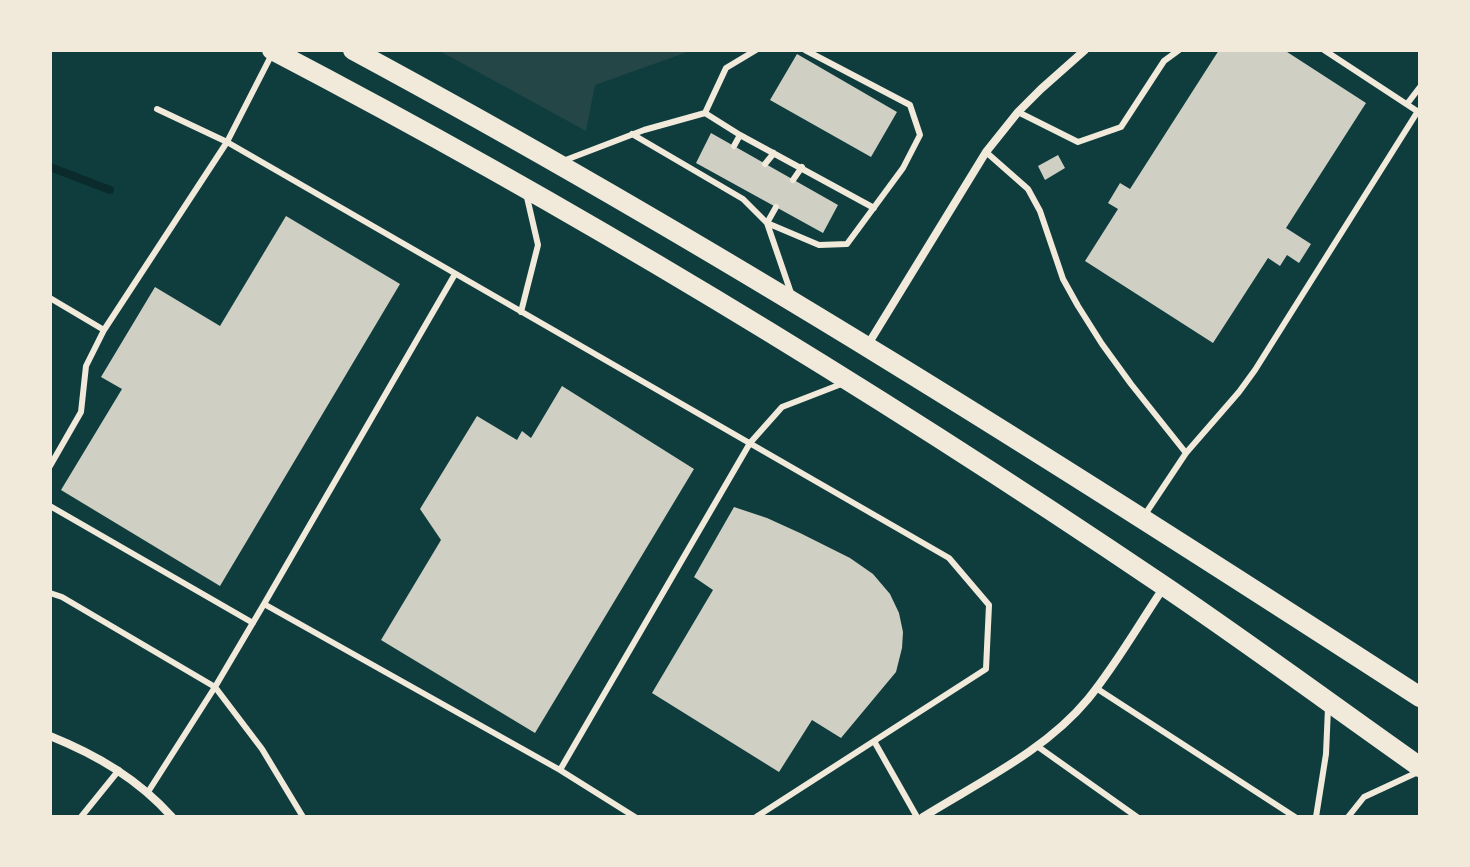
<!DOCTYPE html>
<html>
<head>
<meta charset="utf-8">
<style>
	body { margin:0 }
	#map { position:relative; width:1470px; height:867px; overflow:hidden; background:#0f3d3e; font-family:Cabin,sans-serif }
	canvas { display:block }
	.frame { position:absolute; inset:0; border:52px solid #f1e9da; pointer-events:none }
</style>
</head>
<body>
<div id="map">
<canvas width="1470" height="867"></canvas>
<div class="frame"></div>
</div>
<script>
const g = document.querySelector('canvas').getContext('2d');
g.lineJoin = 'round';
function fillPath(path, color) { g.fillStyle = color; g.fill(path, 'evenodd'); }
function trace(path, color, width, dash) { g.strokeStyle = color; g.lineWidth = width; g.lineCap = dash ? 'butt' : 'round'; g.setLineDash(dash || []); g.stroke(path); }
fillPath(new Path2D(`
	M438,50H693L595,85L586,131Z`), '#244646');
trace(new Path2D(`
	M50,167L110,190`), '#0a2a2b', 8);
fillPath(new Path2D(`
	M1219,50H1284L1366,103L1286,228L1311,244L1299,263L1287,255L1280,266L1268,258L1213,343L1085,261L1118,209L1108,203L1120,183L1130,189Z
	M797,54L897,112L871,157L770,100Z
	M711,133L838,205L823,233L696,163Z
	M1058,155L1065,168L1045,180L1038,166Z
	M286,216L400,284L220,586L61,490L122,389L101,377L155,287L220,326Z
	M562,386L694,469L535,733L381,640L441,540L420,509L477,416L517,440L522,431L531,438Z
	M734,507L767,518L800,533L850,558L873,574L890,594L899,613L903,632L902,648L896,672L841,738L812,720L779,772L652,693L713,590L694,577Z`), '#cfcfc3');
trace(new Path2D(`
	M1324,50L1420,113
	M1407,104L1420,87
	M157,109L227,142L949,558L989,605L986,669L756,817
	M1018,112L1078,142L1121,127L1164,61L1179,50
	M705,113L726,68L756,50
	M632,134L743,199L767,223L819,245L847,244L903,168L920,135L910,105L805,50
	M734,146L740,135
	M986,152L1028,189L1040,211L1063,279L1078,306L1102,344L1131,384L1186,453
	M563,161L644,130L705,113L740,135L874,208
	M765,164L774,153
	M793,180L802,167
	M776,207L767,223L791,293
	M50,298L104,330
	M521,312L538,245L526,193
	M50,466L81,412L86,366L104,330L227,142L272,54
	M50,506L253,623
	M1144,516L1186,453L1239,392L1255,370L1418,111
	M50,593L62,597L215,687L264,604L560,770L635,817
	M264,604L455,274
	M1096,688L1295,817
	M874,741L917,817
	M1037,746L1137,817
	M560,770L750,443L782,407L844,383
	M148,792L215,687L262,749L303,817
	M81,817L119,770
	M1316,817L1326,754L1328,708
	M1348,817L1364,797L1418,772`), '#f1e9da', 6);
trace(new Path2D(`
	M867,346L986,152L1018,112L1041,89L1085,50
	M50,736C97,755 138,779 172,817
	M923,817C979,782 1045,751 1088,699C1116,665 1139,624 1164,587`), '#f1e9da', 8);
trace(new Path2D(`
	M272,50C580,211 877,392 1164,586C1251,645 1335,707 1420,767
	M353,50C719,247 1071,471 1420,697`), '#f1e9da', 20);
</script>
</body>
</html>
